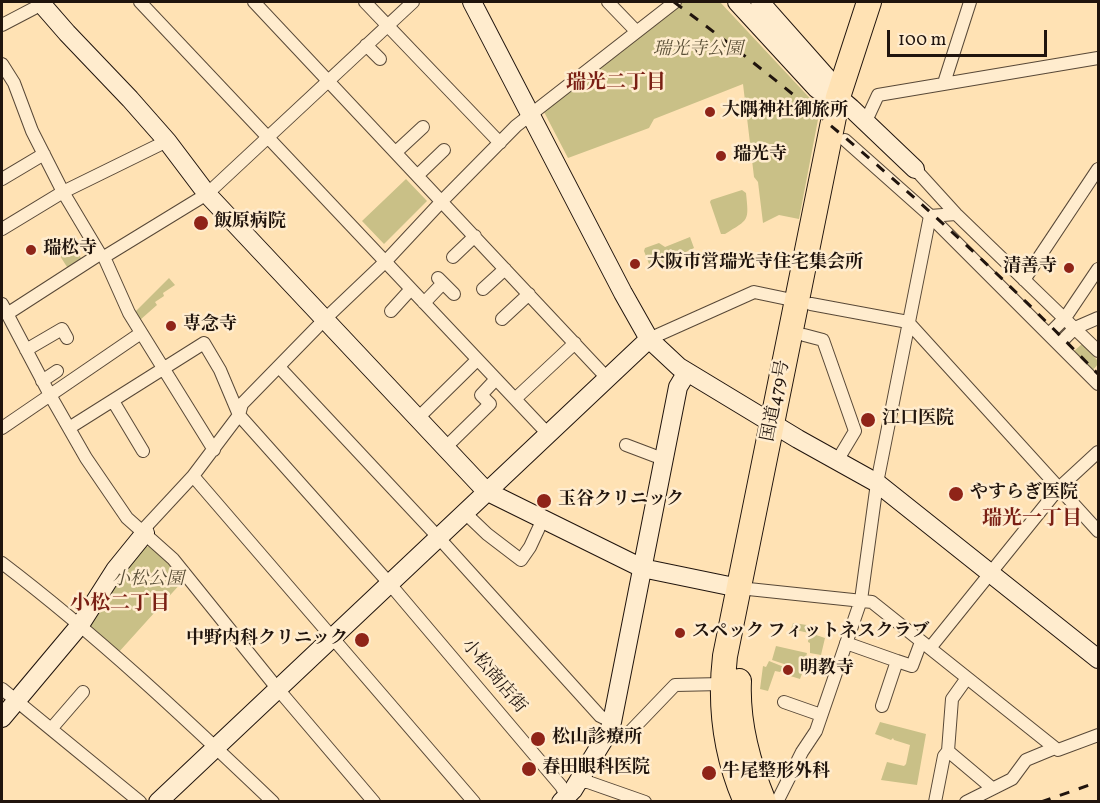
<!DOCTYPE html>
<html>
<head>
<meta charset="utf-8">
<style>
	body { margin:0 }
	#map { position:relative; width:1100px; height:803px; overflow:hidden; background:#ffe2b4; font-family:Vollkorn,serif }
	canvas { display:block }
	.frame { position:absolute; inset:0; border:3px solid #20140d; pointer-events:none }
	.scale { position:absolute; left:887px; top:30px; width:160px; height:27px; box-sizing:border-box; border:3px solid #20140d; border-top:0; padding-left:8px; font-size:18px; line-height:21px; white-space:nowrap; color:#20140d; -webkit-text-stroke:4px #ffecce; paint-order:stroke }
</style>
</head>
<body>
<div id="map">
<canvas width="1100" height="803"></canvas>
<div class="frame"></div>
<div class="scale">100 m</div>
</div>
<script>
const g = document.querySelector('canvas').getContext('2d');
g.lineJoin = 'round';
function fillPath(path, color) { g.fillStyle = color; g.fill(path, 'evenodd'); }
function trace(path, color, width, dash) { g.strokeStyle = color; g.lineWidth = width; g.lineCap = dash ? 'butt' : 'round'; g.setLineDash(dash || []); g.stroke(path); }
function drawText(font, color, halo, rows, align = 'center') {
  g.font = font + ' Vollkorn,"Noto Serif JP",serif'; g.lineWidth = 5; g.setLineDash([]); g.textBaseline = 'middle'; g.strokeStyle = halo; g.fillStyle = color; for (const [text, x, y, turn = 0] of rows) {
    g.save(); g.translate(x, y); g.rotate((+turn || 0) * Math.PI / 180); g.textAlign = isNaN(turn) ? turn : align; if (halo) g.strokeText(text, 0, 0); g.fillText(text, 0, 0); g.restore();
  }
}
fillPath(new Path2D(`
	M683,2H720L820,109L799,219L779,215L763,223L758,182L754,177L743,84L654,119L649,128L568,158L543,110Z
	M406,179L427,201L384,244L362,221Z
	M742,190L746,193C749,222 749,219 725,234H721L710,202L711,200Z
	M690,237L694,248L651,269L644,251L645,248L659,243L665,247Z
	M74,247L83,261L69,270L60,256Z
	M169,278L175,285L163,293L164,296L155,302L157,305L140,320L135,312Z
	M1082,344L1098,361V364L1093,370L1074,351Z
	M150,546L162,556L182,582L118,653L92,631L90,620L114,582L142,548Z
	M793,623L814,626V630L817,631L816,635L825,638L821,655L810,653V643L808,642L809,633L791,629Z
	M776,646L807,653L806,657L808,658L800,679L787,675L786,671H789L790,663L787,665L772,660Z
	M769,661L784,667L780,672L775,671L768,691L760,689L763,666L766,667Z
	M880,722L926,734L917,785L881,780L887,762L904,766L906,764L910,745L894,740L893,738L891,740L875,734Z`), '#c9c087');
const street = new Path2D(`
	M140,2L548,434
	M254,2L607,378
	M365,2L500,143
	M608,2L636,31
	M2,25L46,2
	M366,45L380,59
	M2,64L14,83L32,131L63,192L100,254L104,257L129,313L214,450
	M944,83L970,2
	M866,121L878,95L1098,58
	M845,140L926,212L1098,384
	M396,152L423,127
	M915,169L956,214L1098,351
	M418,175L444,150
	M2,179L44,154
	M2,229L63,192L167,141
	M104,257L207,194L413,2
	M453,257L475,236
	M438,278L454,294
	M1024,280L1098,169
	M483,289L505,269
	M424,303L443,283
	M2,304L50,395L86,458L127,518L173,559L277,688L374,802
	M811,304L908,322L1098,531
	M391,311L411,289
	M7,314L100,254
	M502,319L529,294
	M1049,334L1065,318L1098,269
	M804,335L823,340L855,431L837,461
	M649,339L754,292L797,301
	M1059,344L1075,328L1098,318
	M26,350L62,329L67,338
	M279,367L438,537L600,716L612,722
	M42,381L57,371
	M515,399L575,343
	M113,401L143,451
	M418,418L477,360
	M2,428L141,333
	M69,428L204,343L220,370L239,415L193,476L142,531
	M626,445L663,459
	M446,447L490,404L481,395L496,379
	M193,476L474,802
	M464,512L487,534L521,560L530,547L543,519
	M2,563C98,636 186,719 273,802
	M739,588L872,602L1055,748
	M846,643L897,661
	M930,648L1059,488L1098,452
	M2,689L140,802
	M784,702L821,715
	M882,706L897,661L912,666L921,642
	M51,729L83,692
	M609,731L626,736L675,685L722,684
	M948,751L992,788
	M578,782H588L645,802
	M569,801L561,786L389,583L239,415L242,404L325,319L386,261L442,201L516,126L675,2
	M777,802L802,752L816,731L861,600L877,483L930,216L956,214
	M935,802L944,756L948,751L952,699L967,678
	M966,802L1012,779L1026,760L1055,748L1058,750L1098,735`);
const secondary = new Path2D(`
	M40,2L67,33L130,99L167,141L207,194L486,491L642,568L739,588
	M472,2L623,293L649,339L679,367L798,439L877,483L1098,659
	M737,2L817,89L838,97L851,108L915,169
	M760,2L829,80L838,97
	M2,718L80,625L115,570L145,533
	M158,802L649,339
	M561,802L573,790L609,731L612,722L678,387L687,372`);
const highway = new Path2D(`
	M739,681C737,723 748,763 764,802
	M746,802C725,754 719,707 725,656L838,97L869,2`);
trace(street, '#584837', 14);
trace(secondary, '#20140d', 20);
trace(highway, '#20140d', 26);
trace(street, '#ffecce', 12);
trace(secondary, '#ffecce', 18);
trace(highway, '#ffe2b4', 24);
trace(new Path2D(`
	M674,2C825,114 967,239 1098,374
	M1041,802L1098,782`), '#20140d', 3, [10, 10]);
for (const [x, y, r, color] of [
	[710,112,6,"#8f2418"],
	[721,156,6,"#8f2418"],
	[201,223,8,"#8f2418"],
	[31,250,6,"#8f2418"],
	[635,264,6,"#8f2418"],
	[1069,268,6,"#8f2418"],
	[171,326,6,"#8f2418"],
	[868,420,8,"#8f2418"],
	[956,494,8,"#8f2418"],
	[544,501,8,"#8f2418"],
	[680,633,6,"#8f2418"],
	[362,640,8,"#8f2418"],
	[788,670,6,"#8f2418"],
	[538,739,8,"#8f2418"],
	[529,769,8,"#8f2418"],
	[709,773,8,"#8f2418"]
]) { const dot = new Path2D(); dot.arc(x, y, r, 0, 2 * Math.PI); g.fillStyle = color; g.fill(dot); trace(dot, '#ffecce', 2); }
drawText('italic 18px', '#5b5038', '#ffecce', [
	["瑞光寺公園",698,51],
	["小松公園",148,581]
]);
drawText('bold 18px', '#20140d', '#ffecce', [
	["大隅神社御旅所",722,112],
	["瑞光寺",733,156],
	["飯原病院",214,223],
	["瑞松寺",43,250],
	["大阪市営瑞光寺住宅集会所",647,264],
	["清善寺",1057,268,"right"],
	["専念寺",183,326],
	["江口医院",882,420],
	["やすらぎ医院",970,494],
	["玉谷クリニック",558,501],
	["スペック フィットネスクラブ",692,633],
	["中野内科クリニック",348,640,"right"],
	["明教寺",800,670],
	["松山診療所",552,739],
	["春田眼科医院",542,769],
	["牛尾整形外科",722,773]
], 'left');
drawText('18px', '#20140d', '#ffecce', [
	["国道479号",777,401,-79],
	["小松商店街",493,677,50]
]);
drawText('bold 20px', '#7a1f14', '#ffecce', [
	["瑞光二丁目",616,84],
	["瑞光一丁目",1032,520],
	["小松二丁目",120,605]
]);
</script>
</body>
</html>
